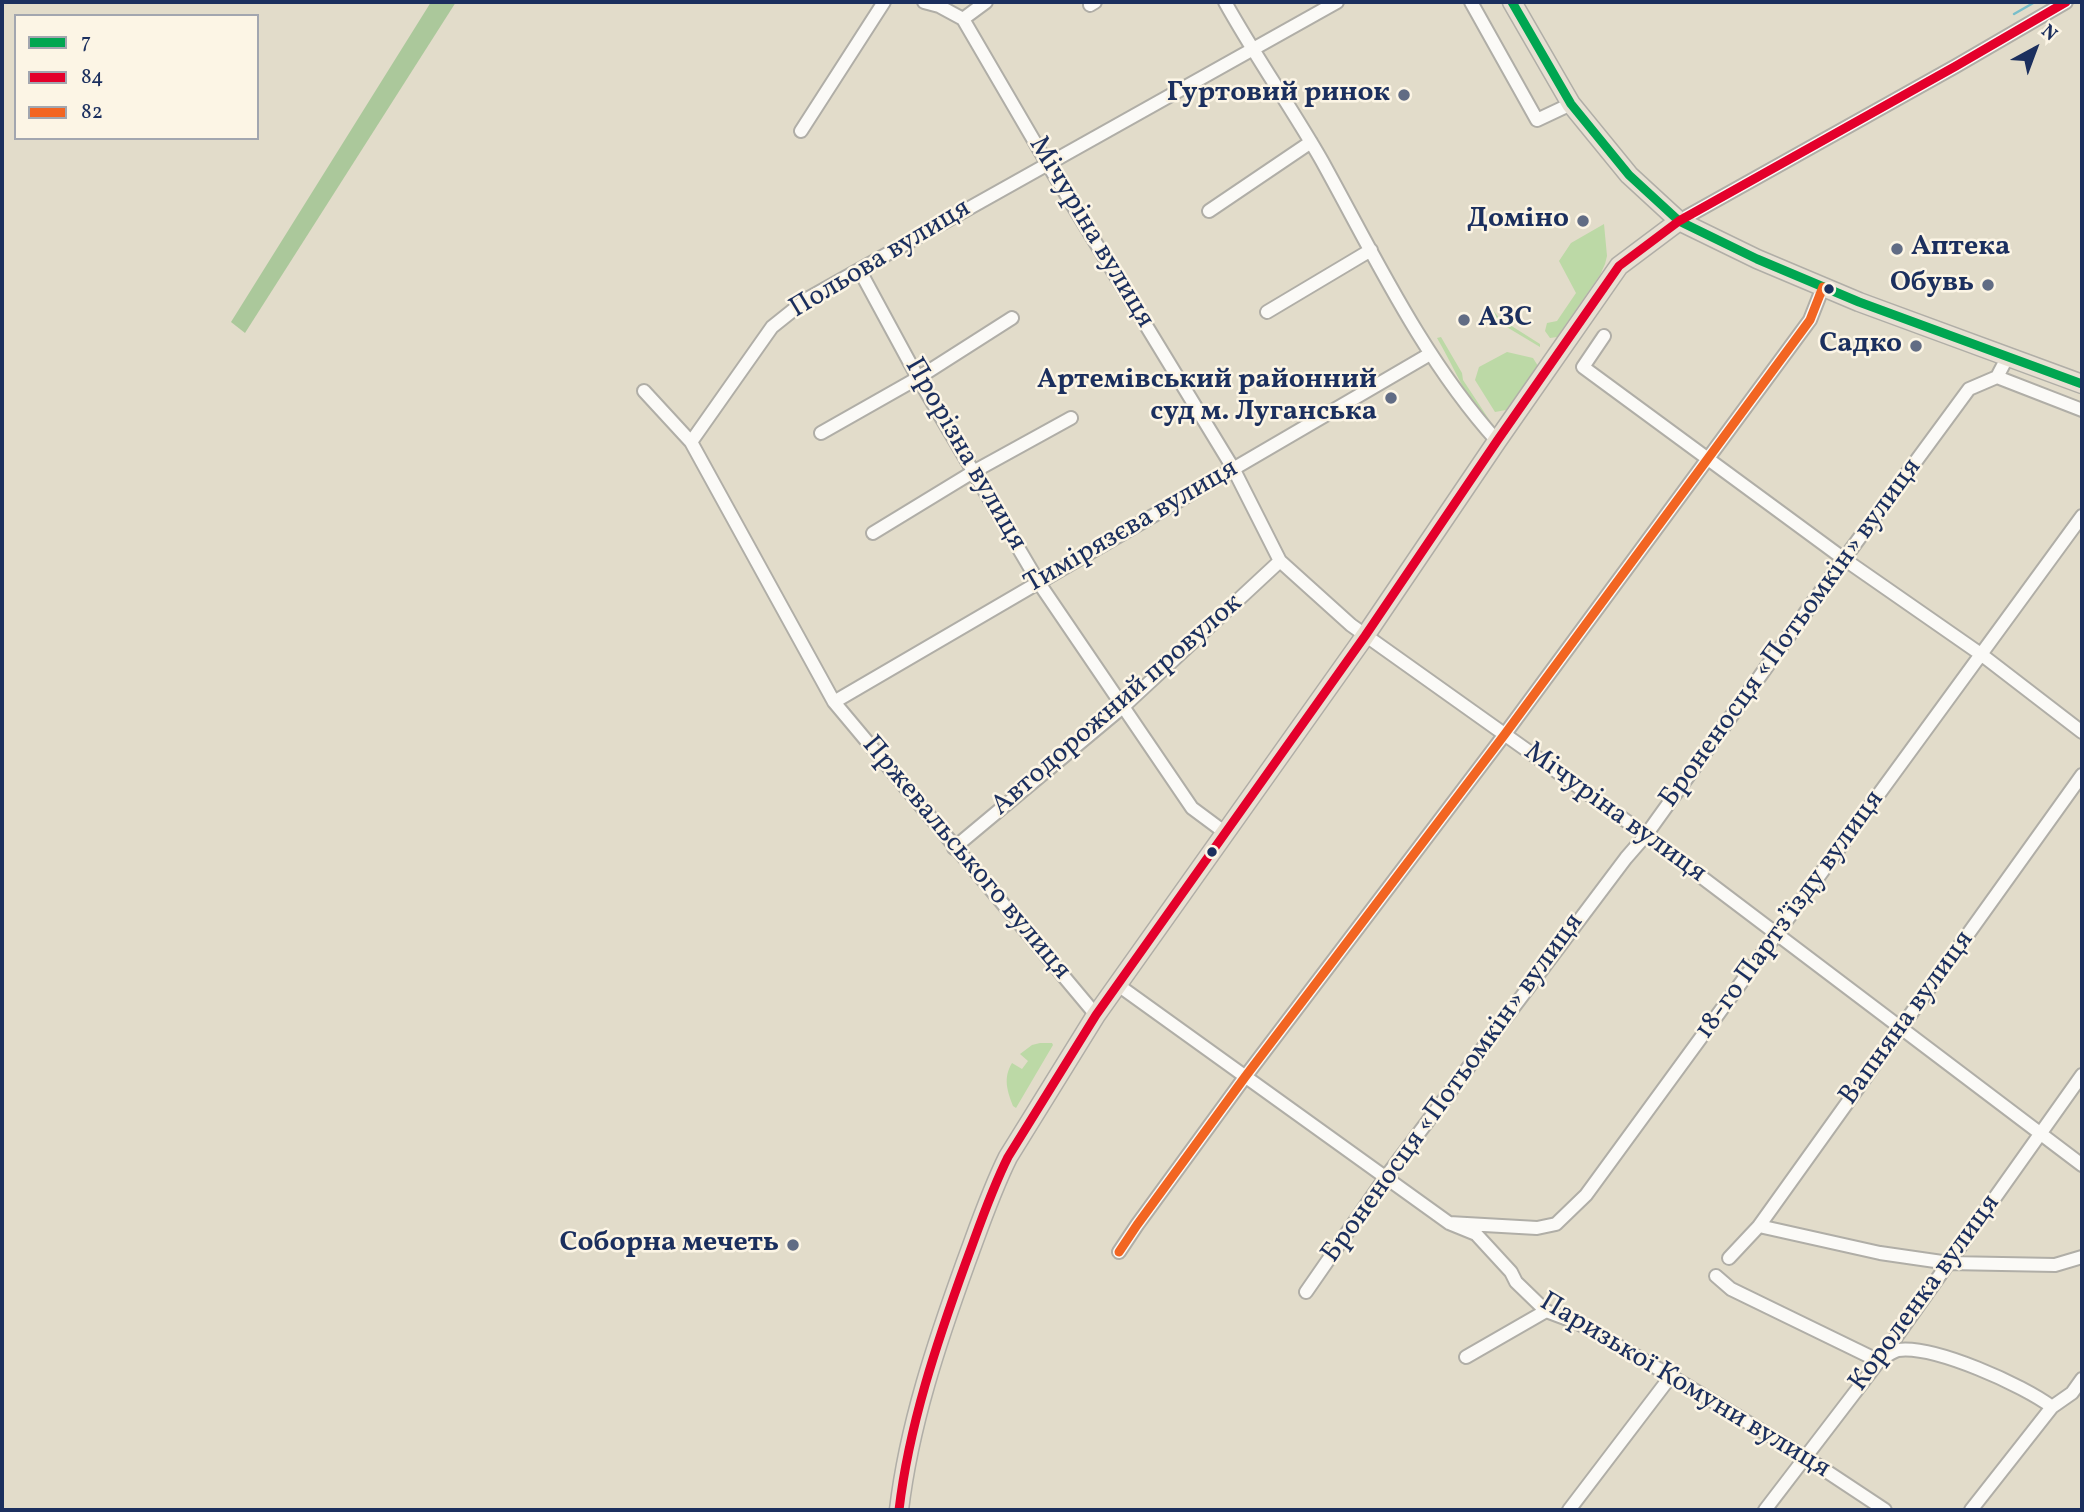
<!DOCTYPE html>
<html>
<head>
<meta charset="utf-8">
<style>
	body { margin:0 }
	#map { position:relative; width:2084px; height:1512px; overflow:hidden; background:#e2dcca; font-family:Vollkorn,serif }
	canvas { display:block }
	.frame { position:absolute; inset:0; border:4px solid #1b2f5e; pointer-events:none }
	.legend { position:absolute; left:14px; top:14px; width:245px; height:126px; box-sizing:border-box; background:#fcf5e5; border:2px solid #a2a6af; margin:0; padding:9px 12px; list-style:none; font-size:21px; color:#1b2f5e }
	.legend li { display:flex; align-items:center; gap:14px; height:35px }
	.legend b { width:35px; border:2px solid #a2a6af }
	.north { position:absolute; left:2000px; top:14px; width:70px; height:70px; -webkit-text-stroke:5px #fcf5e5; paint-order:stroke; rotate:41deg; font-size:19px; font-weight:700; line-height:28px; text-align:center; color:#1b2f5e }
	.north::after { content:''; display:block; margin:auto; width:24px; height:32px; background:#1b2f5e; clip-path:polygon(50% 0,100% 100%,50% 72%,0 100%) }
</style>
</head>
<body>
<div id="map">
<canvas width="2084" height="1512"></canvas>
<div class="frame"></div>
<ul class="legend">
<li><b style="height:9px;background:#00a651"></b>7</li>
<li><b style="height:9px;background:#e4002b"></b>84</li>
<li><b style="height:9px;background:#f26522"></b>82</li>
</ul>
<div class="north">N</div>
</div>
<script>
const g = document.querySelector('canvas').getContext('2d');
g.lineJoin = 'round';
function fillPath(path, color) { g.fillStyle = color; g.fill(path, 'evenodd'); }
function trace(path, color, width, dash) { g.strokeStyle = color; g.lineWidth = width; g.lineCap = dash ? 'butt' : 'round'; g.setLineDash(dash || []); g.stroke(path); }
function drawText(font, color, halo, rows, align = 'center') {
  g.font = font + ' Vollkorn,serif'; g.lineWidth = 5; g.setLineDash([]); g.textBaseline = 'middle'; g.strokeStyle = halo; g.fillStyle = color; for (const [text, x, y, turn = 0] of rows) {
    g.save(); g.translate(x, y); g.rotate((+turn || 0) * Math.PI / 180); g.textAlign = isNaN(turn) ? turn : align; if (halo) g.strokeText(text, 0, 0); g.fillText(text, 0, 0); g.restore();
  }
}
fillPath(new Path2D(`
	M1604,224L1607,256L1605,264L1600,275L1557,337L1550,338L1545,331L1547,323L1557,321L1576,293L1559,261L1571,243Z
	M1493,310L1499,318L1540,344V347L1495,320L1490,312Z
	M1441,337L1462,373L1463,380L1490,421L1489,424C1467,401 1453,365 1437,338Z
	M1507,352L1533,358L1538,366L1506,410L1495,412L1475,380L1479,367Z
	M1040,1043H1052L1053,1045L1016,1108L1013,1106C1007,1090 1003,1078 1012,1063L1022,1069L1028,1061L1020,1054L1032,1045Z`), '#bcd9a6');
fillPath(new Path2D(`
	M431,2H456L245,333L231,322Z`), '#abc89b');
trace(new Path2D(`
	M2014,14L2035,2`), '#78beca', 2.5);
const minor = new Path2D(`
	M924,2L939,6L963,19L1047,163L1233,468L1280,561L1351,625L1646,835L2082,1165
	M1225,2C1255,56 1291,107 1322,161C1375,257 1423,359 1497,441
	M1471,2L1537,120L1571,104
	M1090,5L1095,2
	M963,19L986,2
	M801,131L884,2
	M1209,211L1311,142
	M1679,221L1956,66L2066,2
	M860,271L918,378L1039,583L1192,808L1227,834
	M1267,312L1371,250
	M1604,336L1583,367L1844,559L1982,655L2082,732
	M1997,377L2082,410
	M644,391L691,442L834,702L1096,1015
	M821,433L918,378L1012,318
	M691,442L772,327L807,299L1337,2
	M873,533L973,472L1071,418
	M834,702L1430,354
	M954,848L1124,706L1280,561
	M1118,985L1449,1223L1476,1234L1511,1272L1516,1282L1546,1311L1578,1323L1671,1376L1805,1457L1885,1510
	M1449,1223L1537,1228L1556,1224L1586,1195L2082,516
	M1759,1226L1880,1253L1949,1263L2055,1265L2082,1257
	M1119,1252L1137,1225L1245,1077L1505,734L1810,320L1823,287
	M1729,1258L1759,1226L2082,775
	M1716,1276L1731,1289L1879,1361C1885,1357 1891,1352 1898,1350C1934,1345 2023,1385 2052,1407
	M1306,1292L1385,1178L1626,858L1646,835L1844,559L1969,389L1997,377L2008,356
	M1466,1357L1546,1311
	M1569,1510L1671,1376
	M1765,1510L1879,1361L2082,1075
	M1971,1510L2052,1407L2072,1393L2082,1379`);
const primary = new Path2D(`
	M1512,2L1571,104L1629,175L1679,221L1757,259L1859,302L2082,384
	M899,1510C909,1425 937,1342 966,1262C979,1227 991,1191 1008,1157L1096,1015L1365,636L1497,441L1619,266L1679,221`);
trace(minor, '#b0aea7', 16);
trace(primary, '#b0aea7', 21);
trace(minor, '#fbfaf7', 12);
trace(primary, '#e7e0d3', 18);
trace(new Path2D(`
	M1512,2L1571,104L1629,175L1679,221L1757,259L1859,302L2082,384`), '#00a651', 9);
trace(new Path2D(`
	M899,1510C909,1425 937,1342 966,1262C979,1227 991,1191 1008,1157L1096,1015L1365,636L1497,441L1619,266L1679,221L1956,66L2066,2`), '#e4002b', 9);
trace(new Path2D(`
	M1119,1252L1137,1225L1245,1077L1505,734L1810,320L1823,287`), '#f26522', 9);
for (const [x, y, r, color] of [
	[1404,95,7,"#616c84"],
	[1583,221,7,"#616c84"],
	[1897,249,7,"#616c84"],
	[1988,285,7,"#616c84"],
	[1829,289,6,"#1b2f5e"],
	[1464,320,7,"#616c84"],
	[1916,346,7,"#616c84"],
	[1391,398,7,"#616c84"],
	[1212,852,6,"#1b2f5e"],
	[793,1245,7,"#616c84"]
]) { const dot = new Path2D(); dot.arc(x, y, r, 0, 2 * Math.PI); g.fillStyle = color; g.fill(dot); trace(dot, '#fcf5e5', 2.5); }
drawText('bold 28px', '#1b2f5e', '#fcf5e5', [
	["Гуртовий ринок",1390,95],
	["Доміно",1569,221],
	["Аптека",1911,249,"left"],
	["Обувь",1974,285],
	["АЗС",1478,320,"left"],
	["Садко",1902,346],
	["Артемівський районний",1377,382],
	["суд м. Луганська",1377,414],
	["Соборна мечеть",779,1245]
], 'right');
drawText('28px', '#1b2f5e', '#fcf5e5', [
	["Мічуріна вулиця",1090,233,59],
	["Польова вулиця",881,260,-31],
	["Прорізна вулиця",964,455,60],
	["Тимірязєва вулиця",1132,528,-30],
	["Броненосця «Потьомкін» вулиця",1792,634,-54],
	["Автодорожний провулок",1118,706,-41],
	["Мічуріна вулиця",1614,814,36],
	["Пржевальського вулиця",965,859,50],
	["18-го Партз’їзду вулиця",1791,916,-54],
	["Вапняна вулиця",1908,1019,-54],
	["Броненосця «Потьомкін» вулиця",1454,1089,-54],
	["Короленка вулиця",1926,1294,-54],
	["Паризької Комуни вулиця",1684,1387,31]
]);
</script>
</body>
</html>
